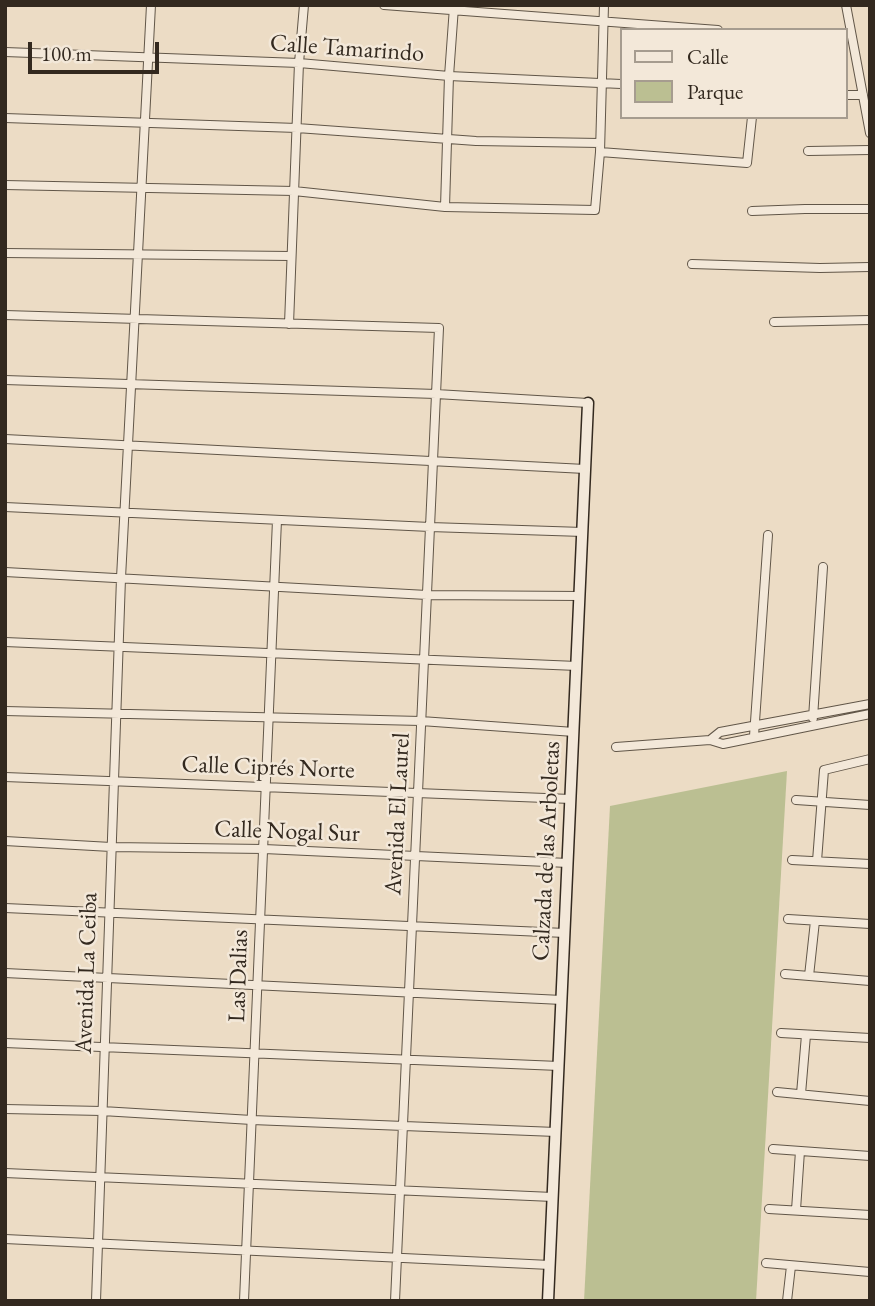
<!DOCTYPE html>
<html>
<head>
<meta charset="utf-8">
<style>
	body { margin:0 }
	#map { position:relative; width:875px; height:1306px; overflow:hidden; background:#ecdcc5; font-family:"EB Garamond",serif }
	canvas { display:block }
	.frame { position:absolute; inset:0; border:7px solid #33291f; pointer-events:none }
	.legend { position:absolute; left:620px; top:28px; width:228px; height:91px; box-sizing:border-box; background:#f3e8d9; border:2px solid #a69c8f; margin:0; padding:9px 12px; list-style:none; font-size:21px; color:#33291f }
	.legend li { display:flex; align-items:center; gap:14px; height:35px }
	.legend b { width:35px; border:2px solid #a69c8f }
	.scale { position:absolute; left:28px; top:42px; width:131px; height:32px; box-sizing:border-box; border:4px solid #33291f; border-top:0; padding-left:9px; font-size:21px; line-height:24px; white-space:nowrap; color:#33291f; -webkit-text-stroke:5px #f3e8d9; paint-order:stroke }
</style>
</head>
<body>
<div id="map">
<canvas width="875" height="1306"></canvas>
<div class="frame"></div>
<ul class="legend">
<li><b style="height:9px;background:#f3e8d9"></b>Calle</li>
<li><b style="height:19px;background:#bbbf92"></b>Parque</li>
</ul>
<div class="scale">100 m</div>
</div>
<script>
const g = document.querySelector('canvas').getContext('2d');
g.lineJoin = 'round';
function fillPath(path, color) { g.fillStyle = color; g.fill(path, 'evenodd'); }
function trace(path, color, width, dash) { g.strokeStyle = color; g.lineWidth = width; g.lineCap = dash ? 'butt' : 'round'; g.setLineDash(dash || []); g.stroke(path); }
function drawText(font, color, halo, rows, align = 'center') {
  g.font = font + ' "EB Garamond",serif'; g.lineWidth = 5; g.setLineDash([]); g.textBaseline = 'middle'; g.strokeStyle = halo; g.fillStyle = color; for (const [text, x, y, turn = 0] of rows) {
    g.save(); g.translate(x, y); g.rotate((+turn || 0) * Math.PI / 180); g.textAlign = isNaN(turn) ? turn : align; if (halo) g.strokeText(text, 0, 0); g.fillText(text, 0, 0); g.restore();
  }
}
fillPath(new Path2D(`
	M787,771L756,1301H584L610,806Z`), '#bbbf92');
const street = new Path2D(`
	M384,5L718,30
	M846,5L870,133
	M5,52L299,63L449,76L621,84
	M845,95H863
	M5,118L297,128L476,141L600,143
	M808,151L870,150
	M600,152L747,163L752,117
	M5,185L294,191L445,207L595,210L600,152L604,5
	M445,207L449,76L454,7
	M752,211L805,209H870
	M5,253L291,256
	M692,264L820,268L870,267
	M5,315L439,328L395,1301
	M774,322L870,320
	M289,324L299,63L304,5
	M5,380L436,394L588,403
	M5,439L585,469
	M5,507L430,527L583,532
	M5,572L427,595L580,596
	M5,642L577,666
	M5,711L421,721L574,732
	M813,718L823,567
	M754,736L768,535
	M710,740L720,732L870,704
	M616,747L710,740L723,744L870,714
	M5,777L571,799
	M796,800L870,805
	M5,841L111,847L264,849L568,863
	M792,860L870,864
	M817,861L824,770L870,759
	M5,908L565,933
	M788,919L870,924
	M5,973L562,1000
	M785,974L870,981
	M809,976L815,921
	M781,1033L870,1038
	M5,1043L559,1066
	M777,1092L870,1101
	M801,1094L806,1035
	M5,1109L102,1111L252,1120L556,1132
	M773,1149L870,1156
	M5,1173L553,1197
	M769,1209L870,1215
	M796,1210L800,1151
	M5,1239L550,1265
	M766,1263L870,1272
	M96,1301L121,578L151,5
	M244,1301L277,520
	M787,1301L791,1266`);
const secondary = new Path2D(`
	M548,1301L588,403`);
trace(street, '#615648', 10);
trace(secondary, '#33291f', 13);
trace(street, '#f3e8d9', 8);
trace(secondary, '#f3e8d9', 10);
drawText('24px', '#33291f', '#f3e8d9', [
	["Calle Tamarindo",347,49,4],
	["Calle Ciprés Norte",268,768,2],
	["Avenida El Laurel",398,814,-87],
	["Calle Nogal Sur",287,832,2],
	["Calzada de las Arboletas",547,851,-87],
	["Avenida La Ceiba",87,973,-88],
	["Las Dalias",239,976,-88]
]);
</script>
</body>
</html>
